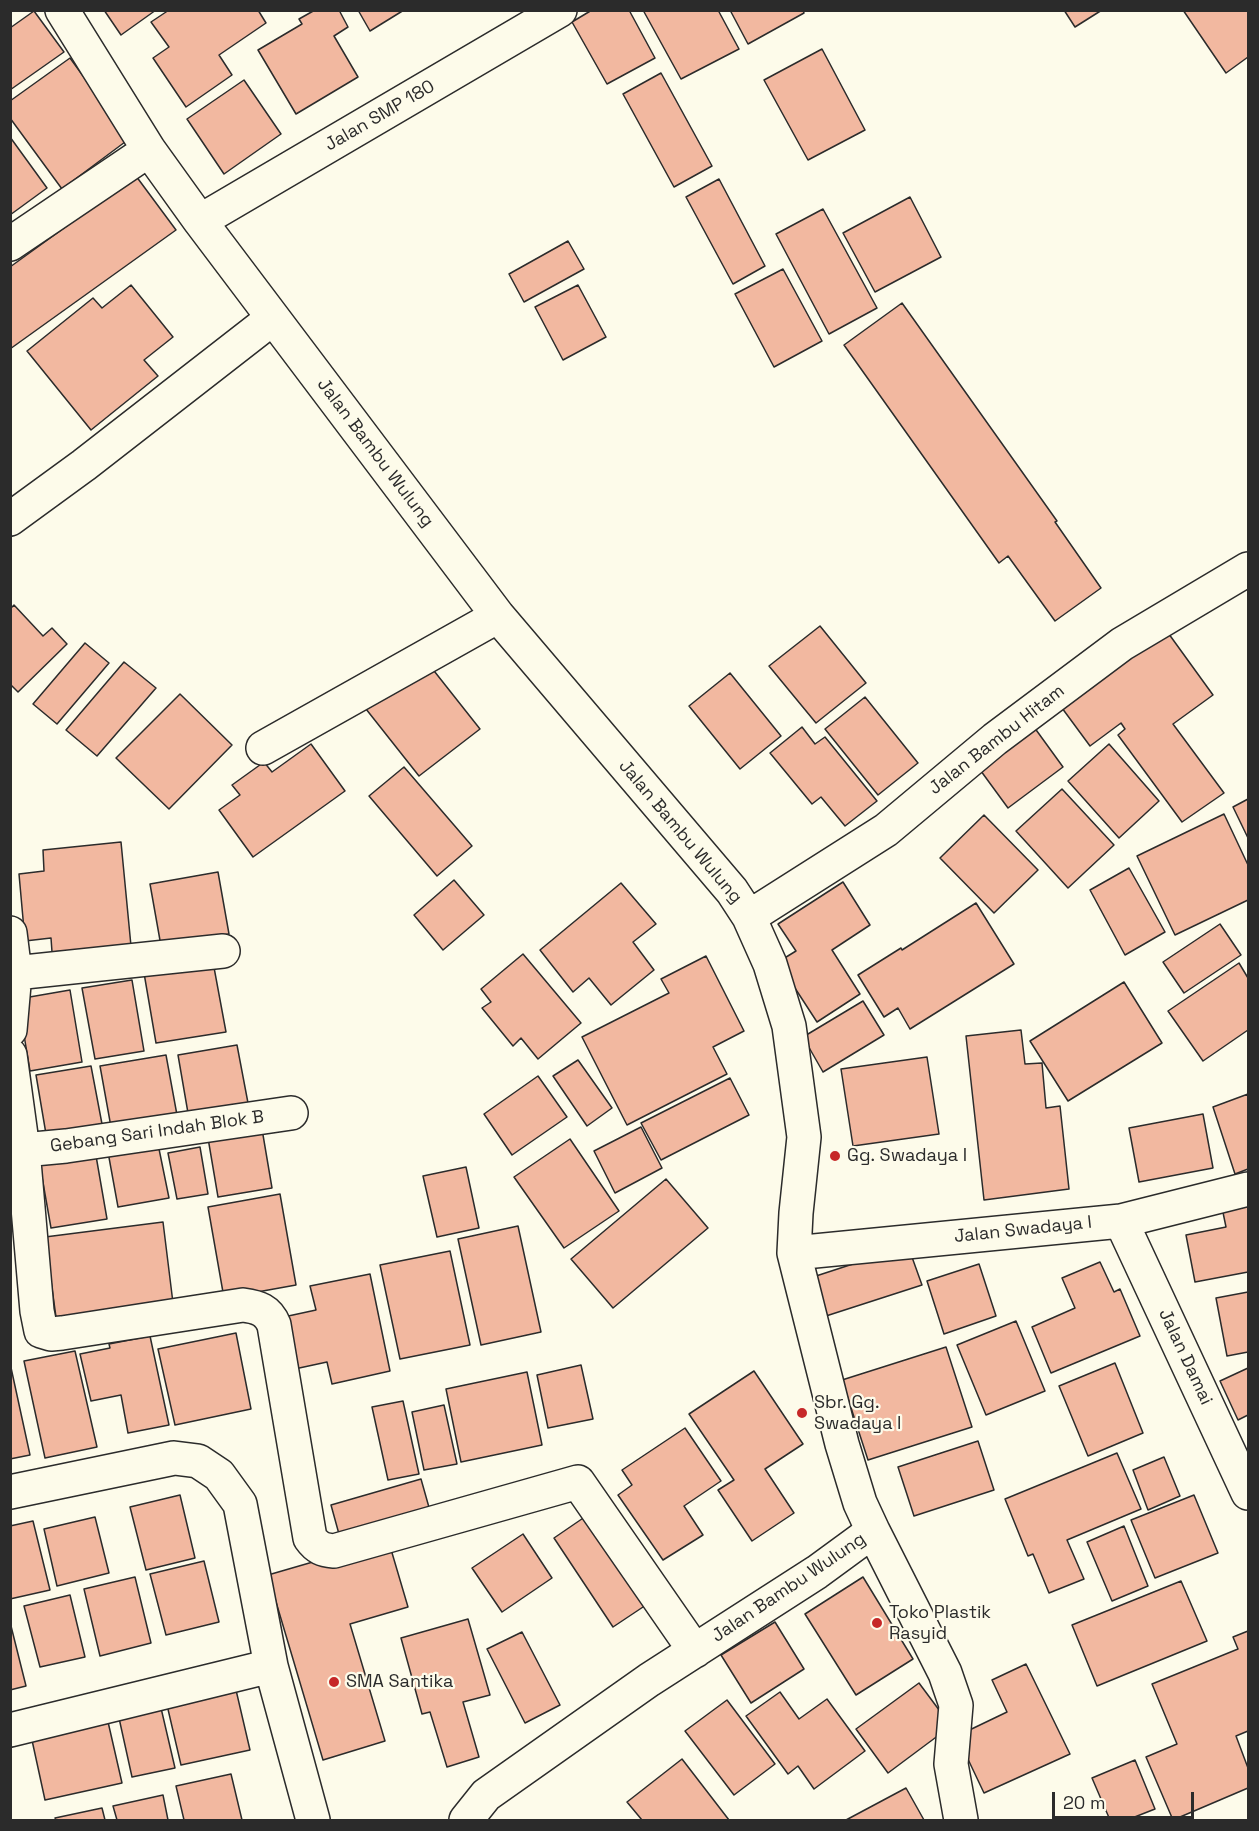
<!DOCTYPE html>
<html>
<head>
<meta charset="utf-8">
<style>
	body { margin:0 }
	#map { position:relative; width:1259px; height:1831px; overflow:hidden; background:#fdfbea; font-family:"Space Grotesk",sans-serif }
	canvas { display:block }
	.frame { position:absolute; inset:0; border:12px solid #2b2b2b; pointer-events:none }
	.scale { position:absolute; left:1052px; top:1792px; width:142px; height:27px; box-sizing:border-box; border:3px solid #2b2b2b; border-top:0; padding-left:8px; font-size:18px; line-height:21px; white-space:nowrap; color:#2b2b2b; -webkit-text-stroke:4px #fdfbea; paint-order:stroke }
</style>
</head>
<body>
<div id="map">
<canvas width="1259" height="1831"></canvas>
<div class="frame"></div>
<div class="scale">20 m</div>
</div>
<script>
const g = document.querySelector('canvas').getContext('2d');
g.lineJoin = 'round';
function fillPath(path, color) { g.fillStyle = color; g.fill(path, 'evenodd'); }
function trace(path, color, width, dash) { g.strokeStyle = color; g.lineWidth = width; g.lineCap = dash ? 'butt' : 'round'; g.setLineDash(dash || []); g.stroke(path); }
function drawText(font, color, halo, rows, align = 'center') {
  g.font = font + ' "Space Grotesk",sans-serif'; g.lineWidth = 4.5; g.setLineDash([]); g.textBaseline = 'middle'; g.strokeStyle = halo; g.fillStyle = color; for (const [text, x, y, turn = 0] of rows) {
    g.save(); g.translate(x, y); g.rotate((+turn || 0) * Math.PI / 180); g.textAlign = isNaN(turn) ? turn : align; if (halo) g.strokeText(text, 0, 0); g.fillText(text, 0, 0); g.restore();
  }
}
const building = new Path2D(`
	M104,10H156L121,35Z
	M169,10H258L266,23L219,55L232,75L186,107L153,58L169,47L151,22Z
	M315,10H339L348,27L334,36L358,77L296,114L258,50L302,24L299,19Z
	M358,10H404L370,31Z
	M592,10H629L655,58L607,84L572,22Z
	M643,10H718L739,49L681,79Z
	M730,10H803L804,13L748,44Z
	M1064,10H1102L1075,27Z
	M1183,10H1248V57L1226,73Z
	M34,11L64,52L10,90V28Z
	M822,49L865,130L808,160L764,80Z
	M70,58L129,139L62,189L10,118V101Z
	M661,73L712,166L674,187L623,94Z
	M244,80L281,134L224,174L187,119Z
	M10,137L47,188L10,215Z
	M136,176L176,230L10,349V267Z
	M719,179L765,266L733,284L686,197Z
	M910,197L941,257L875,292L843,233Z
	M823,209L877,308L829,334L776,234Z
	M568,241L584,269L524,302L509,274Z
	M783,269L822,341L774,367L735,294Z
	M131,285L173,337L144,360L158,376L91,430L27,351L93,298L102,308Z
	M578,285L606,337L563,360L535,307Z
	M902,303L1057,521L1055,522L1101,588L1055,621L1008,556L999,563L844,345Z
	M14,605L43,636L52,628L67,644L18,692L10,684V609Z
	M820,626L866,683L816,723L769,666Z
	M1166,630L1213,695L1173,724L1224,793L1182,822L1118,735L1125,729L1121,723L1090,746L1062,708L1094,686L1092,683Z
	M85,643L109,663L57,724L33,704Z
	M124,662L156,688L97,756L66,730Z
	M427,662L480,729L419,776L366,709Z
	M730,673L781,736L740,769L689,706Z
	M180,694L232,745L169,809L116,758Z
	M865,697L918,763L878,795L825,729Z
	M802,727L815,744L825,737L877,801L845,826L821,797L812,804L770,753Z
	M1034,727L1063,767L1008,808L978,767Z
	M311,744L345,791L253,857L219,810L240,795L232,785L264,762L272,772Z
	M1109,744L1159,801L1119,838L1068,781Z
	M404,767L472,846L437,876L369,796Z
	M1062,789L1114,845L1068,888L1016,831Z
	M1248,799V838L1233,807Z
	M1224,814L1248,865V900L1175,935L1137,856Z
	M984,815L1038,870L994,913L940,858Z
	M121,842L131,946L52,952L51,938L25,941L19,874L44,871L43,850Z
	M1129,868L1165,932L1125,955L1090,890Z
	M218,872L229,934L161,946L150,884Z
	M454,880L484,915L443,950L414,915Z
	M843,882L870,925L832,950L860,994L817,1022L778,962L796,951L778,924Z
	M621,883L656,924L633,942L654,970L611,1005L589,978L573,992L540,950Z
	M976,903L1014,964L910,1029L898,1008L884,1017L858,975L901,948L902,950Z
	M1220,924L1241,955L1184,993L1163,962Z
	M523,954L581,1023L538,1059L521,1038L513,1046L482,1008L491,1002L481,989Z
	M706,956L744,1031L713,1047L727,1074L627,1125L582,1037L669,993L661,979Z
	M213,962L226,1032L156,1043L144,973Z
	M1239,963L1248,978V1030L1203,1061L1168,1011Z
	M132,980L144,1051L95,1059L82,988Z
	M1124,982L1162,1043L1068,1101L1030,1041Z
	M70,990L82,1062L30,1071L18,999Z
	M863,1001L884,1035L823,1072L803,1037Z
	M1021,1030L1025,1064L1042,1063L1046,1108L1060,1106L1069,1189L984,1200L966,1036Z
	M237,1045L248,1103L188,1113L178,1055Z
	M166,1055L177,1115L111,1127L100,1066Z
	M927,1057L939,1134L853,1146L841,1069Z
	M578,1060L612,1108L587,1126L553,1076Z
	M91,1066L102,1124L46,1134L36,1075Z
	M538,1076L567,1117L512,1155L484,1114Z
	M730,1078L749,1115L661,1160L641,1123Z
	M1248,1094V1169L1235,1174L1213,1107Z
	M1203,1114L1213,1168L1139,1182L1129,1128Z
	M641,1127L662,1168L615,1193L594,1151Z
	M262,1129L272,1188L218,1197L208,1138Z
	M570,1139L619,1211L564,1248L514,1177Z
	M158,1144L169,1198L118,1207L108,1152Z
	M200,1147L208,1194L177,1199L168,1153Z
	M95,1150L107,1219L51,1228L39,1160Z
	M466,1167L479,1228L437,1237L423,1176Z
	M666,1179L708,1228L613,1308L571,1259Z
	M1248,1193V1272L1195,1282L1186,1235L1226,1227L1220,1198Z
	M280,1194L296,1285L224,1298L208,1207Z
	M163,1222L173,1303L56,1317L45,1237Z
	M518,1226L541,1332L481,1345L458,1239Z
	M908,1246L922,1285L826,1316L813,1277Z
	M450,1251L470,1345L400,1359L380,1265Z
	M1100,1262L1114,1292L1120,1289L1140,1336L1051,1373L1032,1327L1075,1308L1062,1278Z
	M979,1264L996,1316L944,1334L927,1281Z
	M370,1274L390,1371L332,1384L327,1362L290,1370L279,1318L316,1310L310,1286Z
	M1248,1292V1352L1227,1356L1216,1298Z
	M1016,1321L1045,1391L986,1415L957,1345Z
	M236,1333L251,1409L175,1425L158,1349Z
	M150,1336L169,1425L128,1433L121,1395L91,1401L80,1354L110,1348L109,1344Z
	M946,1347L972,1427L868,1460L842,1380Z
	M75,1351L97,1447L45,1458L24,1361Z
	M10,1363L30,1455L10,1459Z
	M1115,1363L1143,1433L1088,1456L1059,1386Z
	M581,1365L593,1419L548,1428L537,1375Z
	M1248,1368V1415L1238,1420L1220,1381Z
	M754,1371L803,1444L765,1469L794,1513L752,1541L718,1490L734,1480L689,1414Z
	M527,1372L542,1445L461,1462L446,1389Z
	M403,1401L419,1474L388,1480L372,1407Z
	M444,1405L457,1464L424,1470L412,1412Z
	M685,1428L721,1481L684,1506L703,1535L663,1560L618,1495L632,1485L622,1470Z
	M978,1441L994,1490L914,1516L898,1467Z
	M1117,1453L1141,1509L1067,1540L1084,1579L1049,1593L1033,1554L1028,1556L1005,1499Z
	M1164,1457L1180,1496L1148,1510L1133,1470Z
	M421,1479L432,1518L342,1545L331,1505Z
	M180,1495L195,1558L146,1570L130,1507Z
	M1194,1495L1218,1553L1155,1578L1131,1520Z
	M592,1512L652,1601L613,1627L554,1538Z
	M95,1517L109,1573L57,1586L44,1529Z
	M33,1521L50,1590L10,1599V1526Z
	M1124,1526L1148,1586L1112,1601L1087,1542Z
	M523,1534L552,1578L502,1612L472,1568Z
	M390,1546L408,1607L350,1624L385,1741L323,1760L268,1575L330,1557Z
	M204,1561L219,1622L166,1635L150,1574Z
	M135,1577L151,1643L100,1656L84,1589Z
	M863,1577L913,1659L856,1695L805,1614Z
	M1181,1581L1207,1641L1097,1686L1072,1625Z
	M70,1595L85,1657L40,1667L24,1606Z
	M468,1619L490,1695L463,1702L479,1757L447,1767L430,1712L422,1714L401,1638Z
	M10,1622L26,1686L10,1690Z
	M775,1622L804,1669L751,1703L721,1655Z
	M1248,1631V1731L1236,1736L1248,1768V1788L1173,1820L1146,1757L1177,1744L1152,1684L1238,1649L1233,1637Z
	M522,1632L560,1705L525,1723L487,1649Z
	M1026,1664L1070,1754L984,1793L957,1736L1007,1712L992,1680Z
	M919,1683L951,1726L888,1773L856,1729Z
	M236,1690L250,1750L181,1765L167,1705Z
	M780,1692L799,1719L827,1699L865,1751L814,1789L798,1766L788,1774L746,1716Z
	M727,1700L775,1764L734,1795L685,1731Z
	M161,1708L175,1768L132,1777L119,1718Z
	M106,1713L122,1783L45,1800L30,1731Z
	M682,1759L729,1820H642L627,1802Z
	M1135,1760L1155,1809L1127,1820H1110L1092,1778Z
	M231,1774L242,1820H184L176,1786Z
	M906,1788L924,1820H846Z
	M163,1795L168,1820H117L113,1806Z
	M102,1808L105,1820H56L55,1818Z`);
fillPath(building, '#f2b8a0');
trace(building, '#2b2b2b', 1.5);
const street = new Path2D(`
	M62,10L149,150L200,221L498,616L732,891L749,917L770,964L789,1026L804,1137L796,1213L794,1253L842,1444L860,1503L873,1531L817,1572L649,1680L486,1795L466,1820
	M200,221L560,10
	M10,244L149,150
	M10,519L84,465L273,318
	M263,748L498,616
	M749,917L886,830L995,739L1122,644L1248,569
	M10,933L15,973L10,1030
	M15,973L223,951
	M10,1055L23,1150L37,1311L41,1331L51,1334L62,1333L243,1305C258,1307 268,1310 274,1325L310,1538C317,1548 323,1550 334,1551L578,1482L695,1651
	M23,1150L66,1146L291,1113
	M1121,1221L1248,1493
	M794,1253L1121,1221L1248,1189
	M10,1492L174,1458L198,1461L219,1475L240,1504L271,1666L313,1820
	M873,1531L945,1673L956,1705L951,1764L961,1820
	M10,1730L271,1666`);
trace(street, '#2b2b2b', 36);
trace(street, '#fdfbea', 33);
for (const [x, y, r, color] of [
	[835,1156,6,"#c62828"],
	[802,1413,6,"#c62828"],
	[877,1623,6,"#c62828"],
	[334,1682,6,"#c62828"]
]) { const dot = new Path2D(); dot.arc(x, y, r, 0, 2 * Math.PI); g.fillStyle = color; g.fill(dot); trace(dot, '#fdfbea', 2); }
drawText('18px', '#2b2b2b', '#fdfbea', [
	["Jalan SMP 180",380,116,-30],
	["Jalan Bambu Wulung",375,453,53],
	["Jalan Bambu Hitam",997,740,-38],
	["Jalan Bambu Wulung",680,832,50],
	["Gebang Sari Indah Blok B",157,1132,-8],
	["Jalan Swadaya I",1023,1230,-6],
	["Jalan Damai",1185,1357,65],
	["Jalan Bambu Wulung",789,1588,-34]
]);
drawText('18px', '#2b2b2b', '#fdfbea', [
	["Gg. Swadaya I",847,1156],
	["Sbr. Gg.",814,1403],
	["Swadaya I",814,1424],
	["Toko Plastik",889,1613],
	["Rasyid",889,1634],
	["SMA Santika",346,1682]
], 'left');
</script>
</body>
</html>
